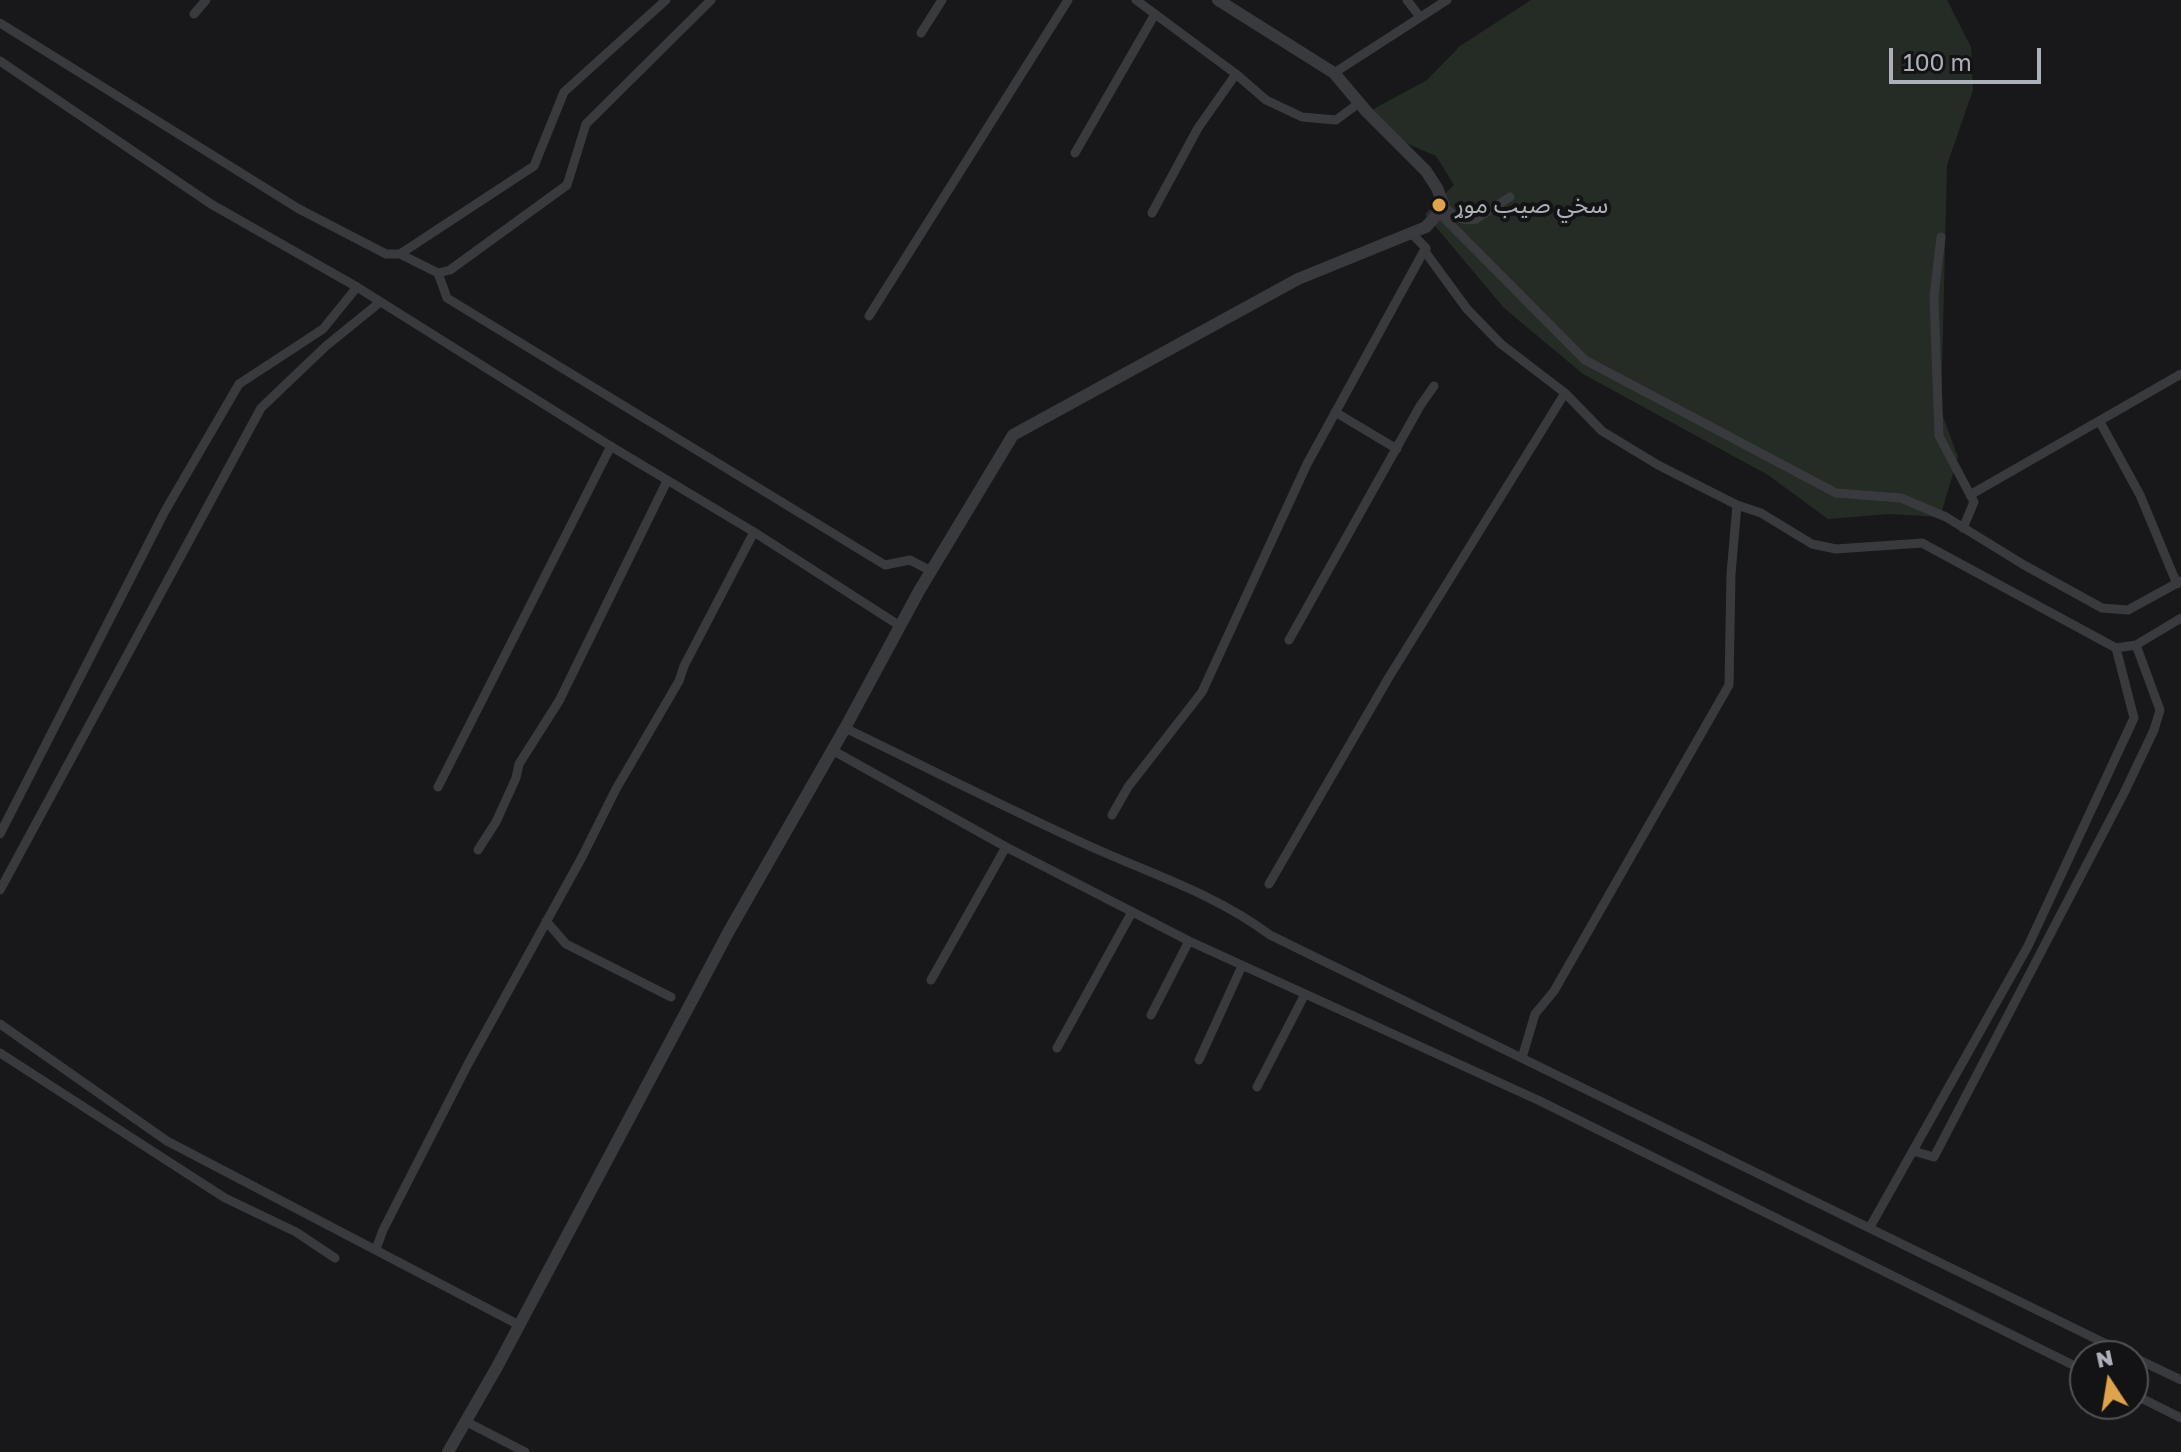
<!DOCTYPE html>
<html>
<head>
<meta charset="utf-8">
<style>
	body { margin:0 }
	#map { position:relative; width:2181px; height:1452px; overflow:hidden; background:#18181a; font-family:"Golos Text",sans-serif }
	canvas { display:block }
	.north { position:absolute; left:2069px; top:1340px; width:80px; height:80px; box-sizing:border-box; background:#131315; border:2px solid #505256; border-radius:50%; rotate:348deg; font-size:22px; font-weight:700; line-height:32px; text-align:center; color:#acb0b8 }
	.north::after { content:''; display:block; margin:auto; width:28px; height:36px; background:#dea34c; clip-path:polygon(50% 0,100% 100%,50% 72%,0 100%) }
	.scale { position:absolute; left:1889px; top:48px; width:152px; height:36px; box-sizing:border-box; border:4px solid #acb0b8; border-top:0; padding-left:10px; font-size:24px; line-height:28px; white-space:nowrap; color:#acb0b8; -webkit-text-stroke:6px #131315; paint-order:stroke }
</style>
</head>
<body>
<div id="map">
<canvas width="2181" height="1452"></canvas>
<div class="north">N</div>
<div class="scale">100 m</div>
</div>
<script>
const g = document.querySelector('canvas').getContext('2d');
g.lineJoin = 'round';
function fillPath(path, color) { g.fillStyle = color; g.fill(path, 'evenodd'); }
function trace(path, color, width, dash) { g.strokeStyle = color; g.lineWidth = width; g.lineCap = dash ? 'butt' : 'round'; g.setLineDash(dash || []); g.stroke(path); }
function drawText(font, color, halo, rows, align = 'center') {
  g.font = font + ' "Golos Text","Noto Sans Arabic",sans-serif'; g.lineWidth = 8; g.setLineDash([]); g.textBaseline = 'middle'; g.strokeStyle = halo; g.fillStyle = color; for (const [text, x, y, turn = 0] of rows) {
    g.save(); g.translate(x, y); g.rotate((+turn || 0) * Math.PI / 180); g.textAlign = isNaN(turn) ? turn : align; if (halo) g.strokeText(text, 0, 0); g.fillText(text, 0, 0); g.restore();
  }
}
fillPath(new Path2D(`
	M1531,0H1947L1971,47L1973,90L1947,165L1941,411L1958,457L1940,517L1889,514L1828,519L1768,475L1583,374L1504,308L1425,214L1454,185L1436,156L1394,138L1368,112L1427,80L1460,46Z`), '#242c25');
trace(new Path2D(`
	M1136,0L1236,74L1266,100L1302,117L1336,120L1359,103
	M1407,0L1420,17
	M194,14L206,0
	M0,23L299,209L386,254H400L438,273L450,270L567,185L586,124L711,0
	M921,33L942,0
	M0,61L211,204L357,287L612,447L754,532L900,626
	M1334,73L1447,0
	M1075,153L1155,14
	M1444,206C1453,216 1462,222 1476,219L1510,197
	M1438,212L1585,360L1836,493L1901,498L1946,517L2024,565L2102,608L2128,610L2181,581
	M1152,213L1198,128L1236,74
	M1412,234L1426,248V253L1467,309L1501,344L1565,393L1602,431L1658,465L1737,505L1731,574L1729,685L1554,991L1535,1014L1522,1058
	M1941,237L1934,297L1939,436L1974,502L1963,528
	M400,254L534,166L564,92L666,0
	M438,273L447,298L885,565L910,560L931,571
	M869,316L1068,0
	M1335,412L1397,449
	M2100,422L2140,495L2177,584
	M1970,495L2181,374
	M1737,505L1761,513L1812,544L1836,549L1922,543L2116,648L2136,645L2181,618
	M1289,640L1420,406L1434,386
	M845,728C928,768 1010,810 1094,848C1154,875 1217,895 1270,935L2131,1356
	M832,750L1006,847L1189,941L1540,1101L2085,1371
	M438,787L611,446
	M1112,815L1128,787L1202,692L1307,464L1425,249
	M0,834L165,511L239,384L323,329L357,287
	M478,850L496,822L516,778L519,764L559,701L667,481
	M1269,884L1389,677L1565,393
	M0,890L261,408L326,346L379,303
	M546,921L566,944L671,997
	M931,980L1006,847
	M1151,1015L1189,941
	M0,1024L167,1141L519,1325
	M1057,1048L1132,912
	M0,1053L225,1198L296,1232L335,1258
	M1199,1060L1242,966
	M1257,1087L1305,994
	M1913,1151L1934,1157L2124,793L2154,730L2160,710L2136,645
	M1870,1227L2028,946L2134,718L2116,648
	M376,1249L383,1230L468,1064L582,857L616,789L679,681L684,666L754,532
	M2133,1357L2181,1380
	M2133,1394L2181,1418
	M465,1421L525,1452`), '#393a3e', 9);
trace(new Path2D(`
	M448,1452L497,1367L729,931L845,728L919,591L1013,435L1298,279L1426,227L1444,206L1437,188L1426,171L1367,112L1334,73L1218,0`), '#393a3e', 12);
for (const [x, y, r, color] of [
	[1439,205,8,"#dea34c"]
]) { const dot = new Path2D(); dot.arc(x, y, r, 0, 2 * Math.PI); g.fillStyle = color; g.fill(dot); trace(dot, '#131315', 3); }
drawText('24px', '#acb0b8', '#131315', [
	["سخي صیب موړ",1455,205]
], 'left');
</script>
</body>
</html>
